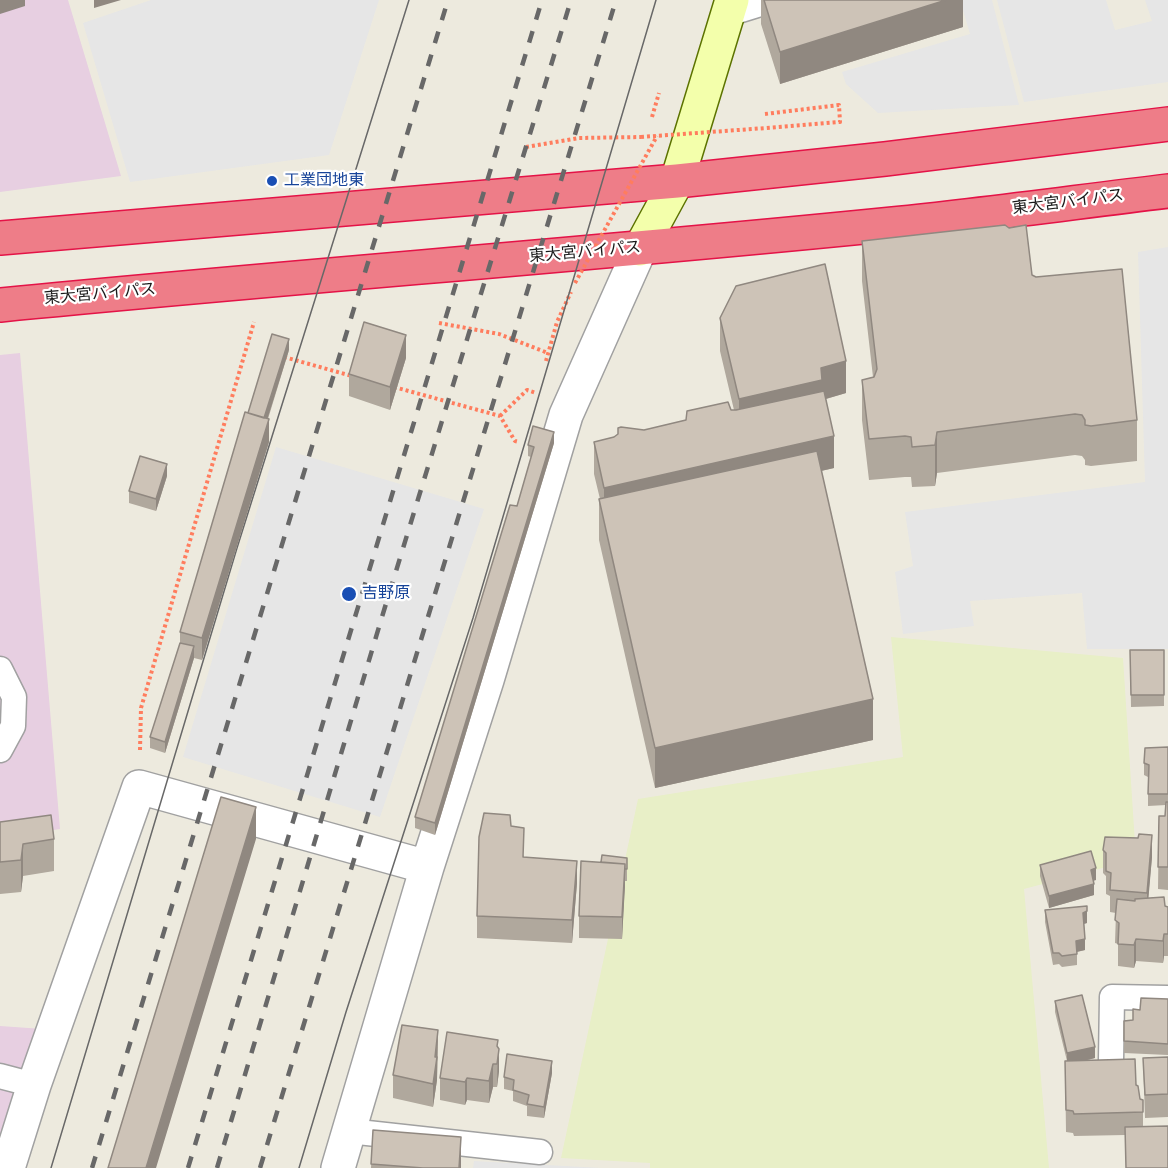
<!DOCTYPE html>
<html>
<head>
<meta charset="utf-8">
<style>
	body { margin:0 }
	canvas { display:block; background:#edeade }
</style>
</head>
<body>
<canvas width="1168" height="1168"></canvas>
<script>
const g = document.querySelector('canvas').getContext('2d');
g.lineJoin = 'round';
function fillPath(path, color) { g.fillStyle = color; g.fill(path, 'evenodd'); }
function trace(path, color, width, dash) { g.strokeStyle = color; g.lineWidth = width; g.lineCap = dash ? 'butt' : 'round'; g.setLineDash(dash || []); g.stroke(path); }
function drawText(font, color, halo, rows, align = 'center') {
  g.font = font + ' "Source Sans 3","Noto Sans JP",sans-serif'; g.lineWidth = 4.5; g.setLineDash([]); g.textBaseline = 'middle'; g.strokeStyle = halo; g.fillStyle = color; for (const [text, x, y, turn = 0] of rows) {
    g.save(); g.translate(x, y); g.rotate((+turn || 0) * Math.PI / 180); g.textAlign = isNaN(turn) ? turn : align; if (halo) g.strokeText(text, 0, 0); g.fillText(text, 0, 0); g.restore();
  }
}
fillPath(new Path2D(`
	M0,0H68L121,176L0,192Z
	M20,353L60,829L0,838V355Z
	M0,1026L43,1029L0,1167Z`), '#e7cfe1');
fillPath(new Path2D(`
	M891,637L1123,658L1136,859L1024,889L1049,1168H650V1163L561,1158L638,799L903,757Z`), '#e8efc7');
fillPath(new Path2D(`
	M151,0H379L329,155L130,182L83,23Z
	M960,0H992L1019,105L878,113L846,84L842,72L970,34Z
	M997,0H1106L1115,30L1152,21L1145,0H1168V82L1024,102Z
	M1168,247V649H1087L1082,593L970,601L974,626L903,634L895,572L913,566L905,512L1145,482L1138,252Z
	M276,447L484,509L380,817L183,757Z
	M474,1161L601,1168H473Z`), '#e6e6e6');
const lane = new Path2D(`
	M728,14L773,0
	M0,669L14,697L13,726L0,750
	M1111,1061L1112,997L1168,998
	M0,1076L34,1085
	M349,1131L540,1152`);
const street = new Path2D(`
	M8,1168L34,1085L139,787L427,867
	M338,1168L427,867L487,680L566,415L640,249`);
const secondary = new Path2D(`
	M640,249L677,181L732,0`);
const highway = new Path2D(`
	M0,238L677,181L885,159L1168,124
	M0,305C297,276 596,254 893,224C985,215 1076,202 1168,191`);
trace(lane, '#a1a1a1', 27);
trace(street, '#a1a1a1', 36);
trace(secondary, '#5c7300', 36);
trace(highway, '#e41347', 36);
trace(new Path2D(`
	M765,114L839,105L840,122L766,128
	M652,117L659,93
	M526,147L579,138L641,137
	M439,323L499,334L548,353
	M284,357L352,376
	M546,361L557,322L571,292
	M394,387L500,416L515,441L519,442
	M500,416L527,390L536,393
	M140,750L141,708L254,322`), '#ff7d5e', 4, [3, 3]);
trace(lane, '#fff', 24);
trace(street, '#fff', 33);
trace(secondary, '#f3ffab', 33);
trace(highway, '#ee7d88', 33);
trace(new Path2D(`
	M51,1168L237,548L409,0
	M299,1168L346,1012L473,618L656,0`), '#686868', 1.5);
trace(new Path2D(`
	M92,1168L448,0
	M188,1168L542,0
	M217,1168L385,607L571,0
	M260,1168L616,0`), '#686868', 4.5, [12, 12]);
trace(new Path2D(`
	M641,137L766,128
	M575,283L657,136`), '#ff7d5e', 4, [3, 3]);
fillPath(new Path2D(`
	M761,0H963V27L780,84L761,24Z
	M862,241L1032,275L1137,420V461L1091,466L1085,465V460L1082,456L1075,455L937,473L935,486L912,487L911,477H905L869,480L862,420V380L873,377L862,281Z
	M720,318L846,393L826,399L834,468L821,471L873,740L655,788L599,540V499H600L594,474V442L644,430L734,410L720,351Z
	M289,350L268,419L269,442L202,660L194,658L165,753L150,748V737L180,643V632L248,413Z
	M406,358L390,410L349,396V374Z
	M554,443L435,835L415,828V817L517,506L531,457L528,456V445Z
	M167,476L156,511L129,503V491Z
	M1130,650H1164V706L1131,707Z
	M1168,749V890L1158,889L1159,816H1165L1166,805L1148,806V777L1144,775V763Z
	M0,822L54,839V871L23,876L21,892L0,894Z
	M511,826L524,857L577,883L572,943L477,938V916Z
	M1103,850L1152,857L1148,898L1165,906L1168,907V956H1164L1163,963L1136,961L1134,968L1118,966V944L1115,943L1116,913L1110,912V896L1106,894V876L1103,873Z
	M627,858V881H625L622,939L579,938V916L601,862Z
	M1040,865L1096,880L1093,881L1094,895L1049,908L1040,876Z
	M1045,910L1087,923L1084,924L1085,950L1077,952V965L1062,967L1059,964L1053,965L1045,922Z
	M1168,999V1055L1124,1053V1021L1133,1020L1140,1010Z
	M1055,1001L1095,1058L1084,1061L1136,1085L1143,1112V1126L1125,1135L1074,1136L1073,1133L1066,1132L1065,1061H1067L1055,1012Z
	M438,1030L437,1080L433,1107L393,1098V1075Z
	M498,1047L499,1071L497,1087H493L489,1103L467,1100L465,1105L440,1100V1078Z
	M1168,1057V1117L1145,1118L1143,1058Z
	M552,1073L544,1118L527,1116V1106L513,1101V1091L504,1089V1077Z
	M373,1130L461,1160V1168H371Z`), '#b0a89d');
fillPath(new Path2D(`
	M0,0H25V6L0,14Z
	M94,0H121L94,8Z
	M946,0H963V27L780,84V52Z
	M406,335V358L390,410V387Z
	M289,339V350L261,439V428Z
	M846,361V393L822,400L739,431V399L821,368Z
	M269,419V442L202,660V638Z
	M554,432V443L435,835V823Z
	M937,432V473L935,486V445Z
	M834,436V468L604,520V488Z
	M167,464V476L156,511V499Z
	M194,646V658L165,753V742Z
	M873,699V740L655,788V748Z
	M256,807V839L156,1168H146Z
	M1152,835V857L1147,915V893Z
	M23,844V876L21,892V860Z
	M577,861V883L572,943V920Z
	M625,864V886L622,939V917Z
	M1096,868V880L1091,881V870Z
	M1094,884V895L1049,908V896Z
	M1087,911V923L1083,924V913Z
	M1164,934V956L1163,963V941Z
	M1085,939V950L1076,952V941Z
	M1136,939V961L1134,968V945Z
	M438,1030L437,1080L433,1107V1084Z
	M498,1040V1058L499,1049V1071L497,1087Z
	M1095,1047V1058L1067,1065V1053Z
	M552,1061V1073L544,1118V1107Z
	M493,1064V1087L489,1103V1081Z
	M467,1078V1100L465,1105V1082Z
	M461,1137V1168H459Z`), '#908880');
const building = new Path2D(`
	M764,0H946L780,52Z
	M1005,225L1009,228L1026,225L1032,275L1036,277L1122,269L1137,420L1091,426L1085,425V420L1082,415L1075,414L937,432L935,445L912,447L911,437L905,436L869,439L862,380L874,377L877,369L862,241Z
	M825,264L846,361L821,368L822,380L739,399L720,318L736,286Z
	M364,322L406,335L390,387L349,374Z
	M272,334L289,339L264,418L248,413Z
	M824,391L834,436L604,488L594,442L614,437L618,434V428L621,427L644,430L686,420L687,411L728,402L731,410H736Z
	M245,412L269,419L202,638L180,632Z
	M533,426L554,432L435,823L415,817L510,505L517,506L534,447L528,445Z
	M817,451L873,699L655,748L599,499Z
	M140,456L167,464L156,499L129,491Z
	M180,643L194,646L165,742L150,737Z
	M1130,650H1164V695H1131Z
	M1168,747V794H1148L1149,765L1144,763L1145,748Z
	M221,797L256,807L146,1168H108Z
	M1166,802H1168V867H1158L1159,816H1165Z
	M484,813L510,815L511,826L524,828L523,857L577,861L572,920L477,916L479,837Z
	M51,815L54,839L23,844L21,860L0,862V822Z
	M1139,834L1152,835L1147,893L1110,890L1111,873L1106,871V853L1103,850L1105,837L1138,838Z
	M1091,851L1096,868L1091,870L1094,884L1049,896L1040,865Z
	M602,855L627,858V869H625V864L601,862Z
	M581,861L625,864L622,917L579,916Z
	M1164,897L1165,906L1168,907V934H1164L1163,941L1136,939L1134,945L1118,944L1119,923L1115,920L1117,899L1135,901V899Z
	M1087,906V911L1083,913L1085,939L1076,941L1077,954L1062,956L1059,953H1053L1045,910Z
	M1082,995L1095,1047L1067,1053L1055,1001Z
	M1141,998L1168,999V1044L1124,1041V1021L1133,1020V1009L1140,1010Z
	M402,1025L438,1030L435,1057H437L433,1084L393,1075Z
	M447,1032L498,1040L497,1046L499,1049L497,1064H493L489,1081L467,1078L465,1082L440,1078Z
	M507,1054L552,1061L544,1107L527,1104L529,1095L513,1090L514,1080L504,1077Z
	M1168,1057V1094L1145,1095L1143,1058Z
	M1135,1059L1136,1085L1138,1086L1140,1099L1143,1100V1112L1074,1114L1073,1111L1066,1110L1065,1061Z
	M1168,1126V1168H1126L1125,1127Z
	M373,1130L461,1137L459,1168H423L371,1164Z`);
fillPath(building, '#cdc3b7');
trace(building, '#908880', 1.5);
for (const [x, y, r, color] of [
	[272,181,6,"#1a4fb4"],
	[349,594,8,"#1a4fb4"]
]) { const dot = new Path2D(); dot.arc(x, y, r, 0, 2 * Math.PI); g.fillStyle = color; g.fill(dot); trace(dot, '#fff', 2); }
drawText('16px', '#164399', '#fff', [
	["工業団地東",284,181],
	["吉野原",362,594]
], 'left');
drawText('16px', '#1a1a1a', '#fff', [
	["東大宮バイパス",1068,203,-7],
	["東大宮バイパス",585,253,-5],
	["東大宮バイパス",100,295,-5]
]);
</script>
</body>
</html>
